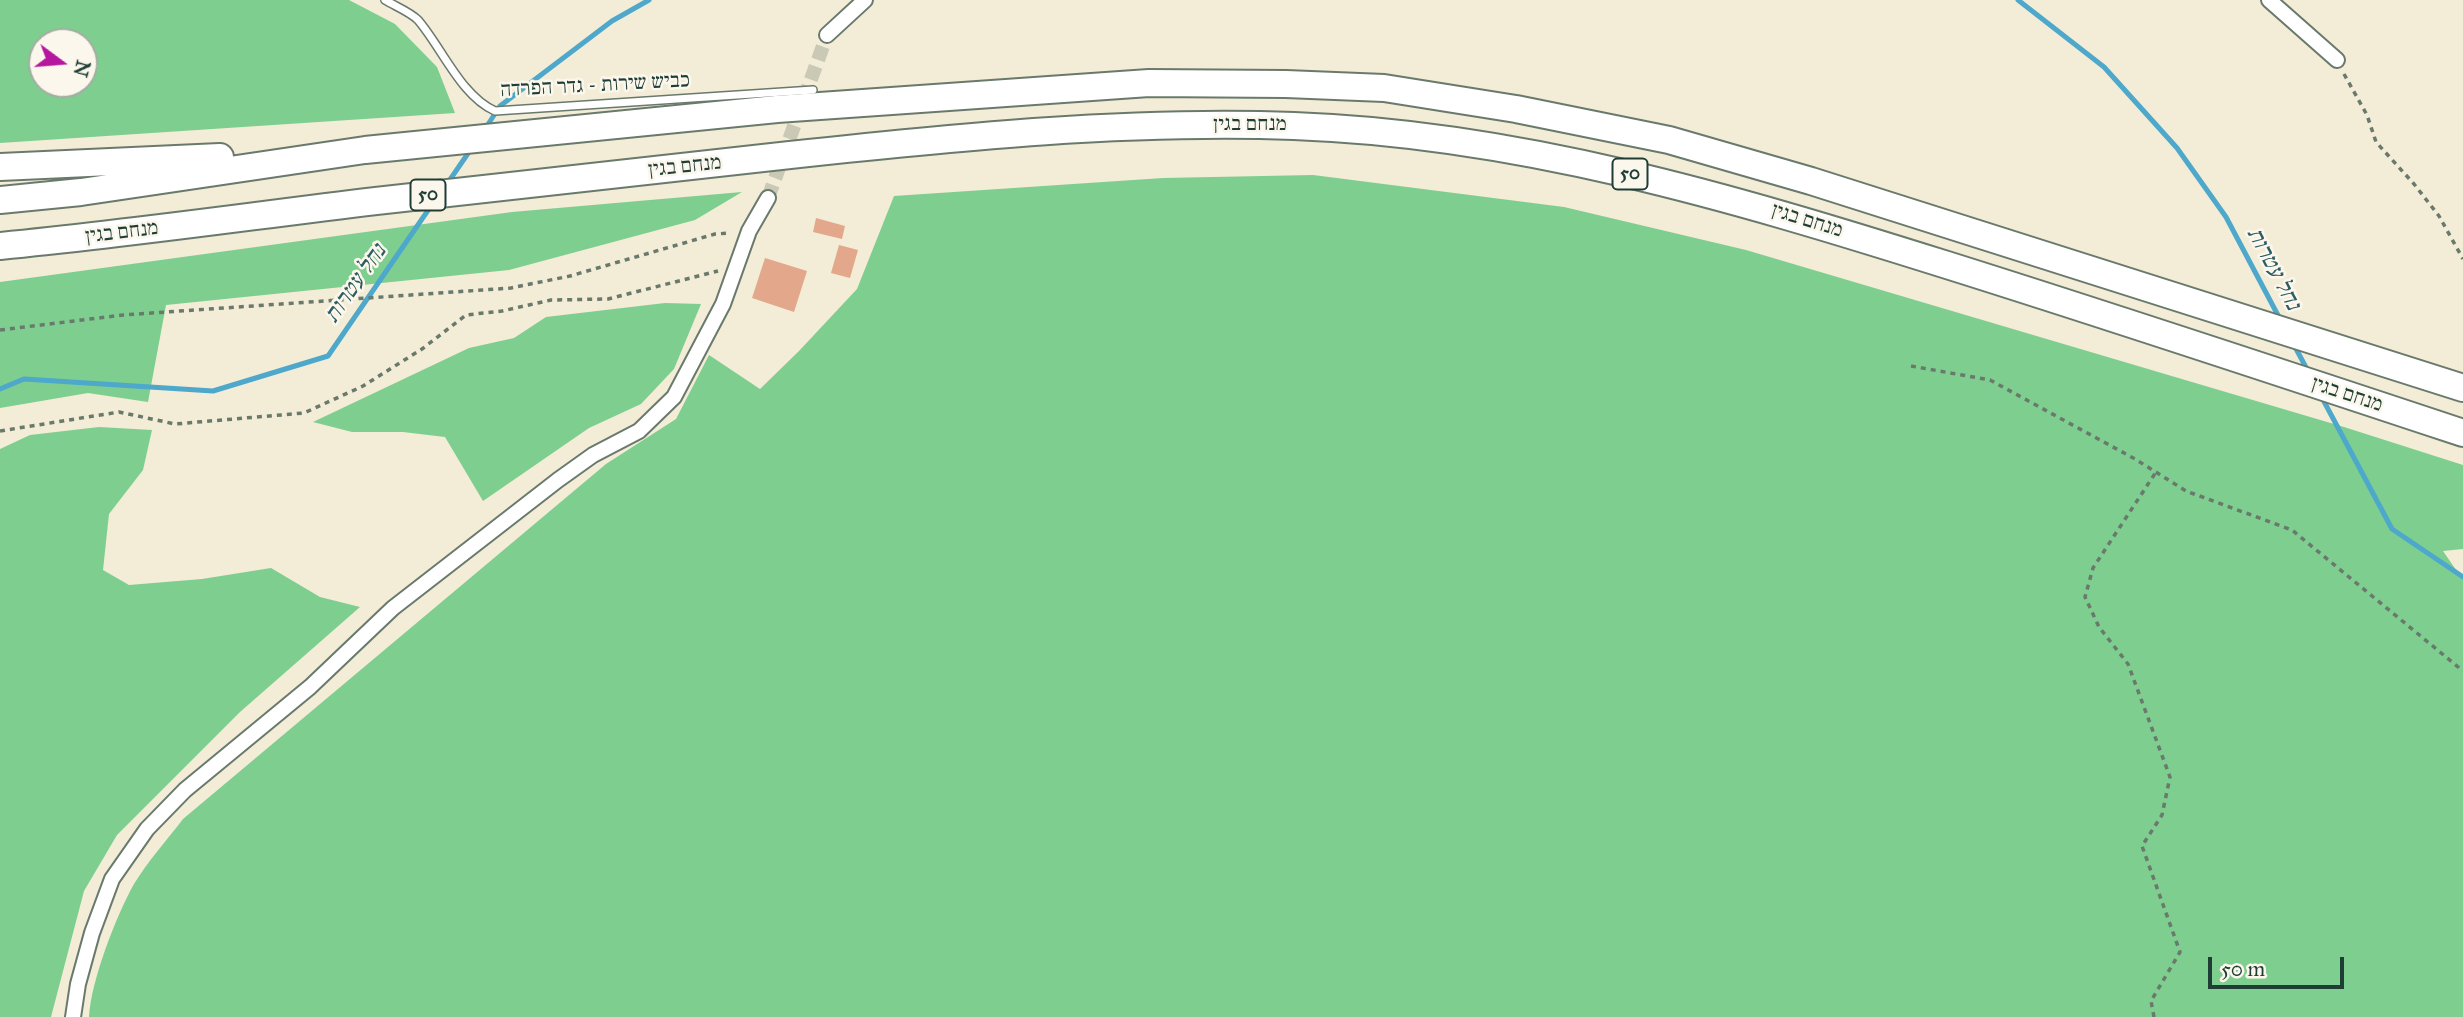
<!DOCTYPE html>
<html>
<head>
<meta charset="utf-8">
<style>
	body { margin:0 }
	#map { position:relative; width:2463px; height:1017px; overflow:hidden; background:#f3ecd6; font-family:"IM FELL Great Primer",serif }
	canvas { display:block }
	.north { position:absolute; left:28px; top:28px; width:70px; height:70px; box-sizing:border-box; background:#fbf7ec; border:2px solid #a3ada2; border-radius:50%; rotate:106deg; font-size:19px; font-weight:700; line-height:28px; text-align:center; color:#1f3d34 }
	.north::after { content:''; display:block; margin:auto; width:24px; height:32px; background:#b5179e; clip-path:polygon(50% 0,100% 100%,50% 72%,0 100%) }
	.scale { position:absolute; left:2208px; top:957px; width:136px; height:32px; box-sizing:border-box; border:4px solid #1f3d34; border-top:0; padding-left:9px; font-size:21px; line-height:24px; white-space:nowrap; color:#1f3d34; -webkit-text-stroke:5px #fbf7ec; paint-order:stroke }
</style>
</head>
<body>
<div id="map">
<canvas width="2463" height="1017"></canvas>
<div class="north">N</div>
<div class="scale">50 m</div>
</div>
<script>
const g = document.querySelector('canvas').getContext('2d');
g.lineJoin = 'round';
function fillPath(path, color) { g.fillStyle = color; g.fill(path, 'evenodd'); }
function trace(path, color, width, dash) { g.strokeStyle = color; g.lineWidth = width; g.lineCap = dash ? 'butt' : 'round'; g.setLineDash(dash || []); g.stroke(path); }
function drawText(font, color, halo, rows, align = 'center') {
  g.font = font + ' "IM FELL Great Primer","Frank Ruhl Libre",serif'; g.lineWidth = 5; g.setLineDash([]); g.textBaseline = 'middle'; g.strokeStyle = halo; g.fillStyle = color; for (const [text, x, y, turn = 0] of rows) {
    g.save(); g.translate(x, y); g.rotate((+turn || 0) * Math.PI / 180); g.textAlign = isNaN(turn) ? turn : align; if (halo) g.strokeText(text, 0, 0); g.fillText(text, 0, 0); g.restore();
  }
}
fillPath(new Path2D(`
	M0,0H349L395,24L437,67L455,113L0,143ZM42,42H84V84H42Z
	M1313,175L1564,207L1746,250L2344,427L2463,465V549L2443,551L2463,580V1017H89C91,981 116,916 134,884C148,861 167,840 183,819L606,464L676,419L709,355L760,389L799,351L857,289L894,196L1163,178Z
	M742,192L695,220L509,270L166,305L148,402L88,393L0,408V282L512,212Z
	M665,303L701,304L674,369L641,404L589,428L483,501L445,437L403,432H352L313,422L469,348L514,338L546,317Z
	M99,427L152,430L143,470L109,514L103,570L129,585L202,579L271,568L320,597L360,607L240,712L117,835L84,891L51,1017H0V449L30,435Z`), '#7ece8f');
trace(new Path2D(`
	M2018,0L2104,67L2177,148L2226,217L2281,321
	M485,129L500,106L612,21L649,0
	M447,184L471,149
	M2294,345L2309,373
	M0,389L24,379L213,391L328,356L433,203
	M2320,394L2392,529L2463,577`), '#4da8cb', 5);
fillPath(new Path2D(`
	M816,218L845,226L842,239L813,232Z
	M839,245L858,250L850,278L831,273Z
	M765,258L807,271L794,312L752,298Z`), '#e3a78b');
trace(new Path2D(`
	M768,198L827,35`), '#c9c9b6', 14, [14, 7]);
const service = new Path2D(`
	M385,0C395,6 410,12 418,20C442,48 461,96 495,111L813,90`);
const minor = new Path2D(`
	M2269,0L2337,60
	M827,35L865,0
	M73,1017L78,984L92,933L112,879L147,829L185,790L310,687L393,608L558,480L593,455L639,431L674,397L723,304L749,231L768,198`);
const motorway = new Path2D(`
	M0,167L220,157
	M0,200L81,192L365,150L777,109L1149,83L1286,84L1384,88L1516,109L1669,140L1811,181L2463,388
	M0,246C126,234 251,216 376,201C514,185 652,170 790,155C958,137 1126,120 1294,126C1519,134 1734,198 1947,265C2119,319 2291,376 2463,433`);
trace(service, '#697a6d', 10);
trace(minor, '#697a6d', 18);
trace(motorway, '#697a6d', 30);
trace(new Path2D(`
	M2344,74L2367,115L2376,142L2414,184L2439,216L2463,259
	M0,330L123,315L511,288L570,276L715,234L731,233
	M1911,366L1990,380L2135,459L2186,491L2292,530L2463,671
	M0,431L119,412L175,424L304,413L363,386L422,349L466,315L502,311L551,300L608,299L718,271
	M2154,1017L2151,1001L2180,952L2142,846L2162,815L2170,777L2128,664L2099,627L2085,597L2093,568L2156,472`), '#697a6d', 3.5, [5, 5]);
trace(service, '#fff', 7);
trace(minor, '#fff', 14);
trace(motorway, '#fff', 26);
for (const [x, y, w] of [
	[1630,174,35],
	[428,195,35]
]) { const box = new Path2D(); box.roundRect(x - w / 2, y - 15.5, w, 31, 5); g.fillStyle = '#fbf7ec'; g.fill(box); trace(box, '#1f3d34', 2); }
drawText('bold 19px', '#1f3d34', null, [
	["50",1630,174],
	["50",428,195]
]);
drawText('21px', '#1f3d34', '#fbf7ec', [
	["כביש שירות - גדר הפרדה",595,86,-3],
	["מנחם בגין",1250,125],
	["מנחם בגין",685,167,-6],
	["מנחם בגין",1807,221,17],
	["מנחם בגין",122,233,-7],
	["מנחם בגין",2347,395,18]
]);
drawText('italic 23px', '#2d5d61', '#fbf7ec', [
	["נחל עטרות",2273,269,62],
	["נחל עטרות",356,284,-55]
]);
</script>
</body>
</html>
